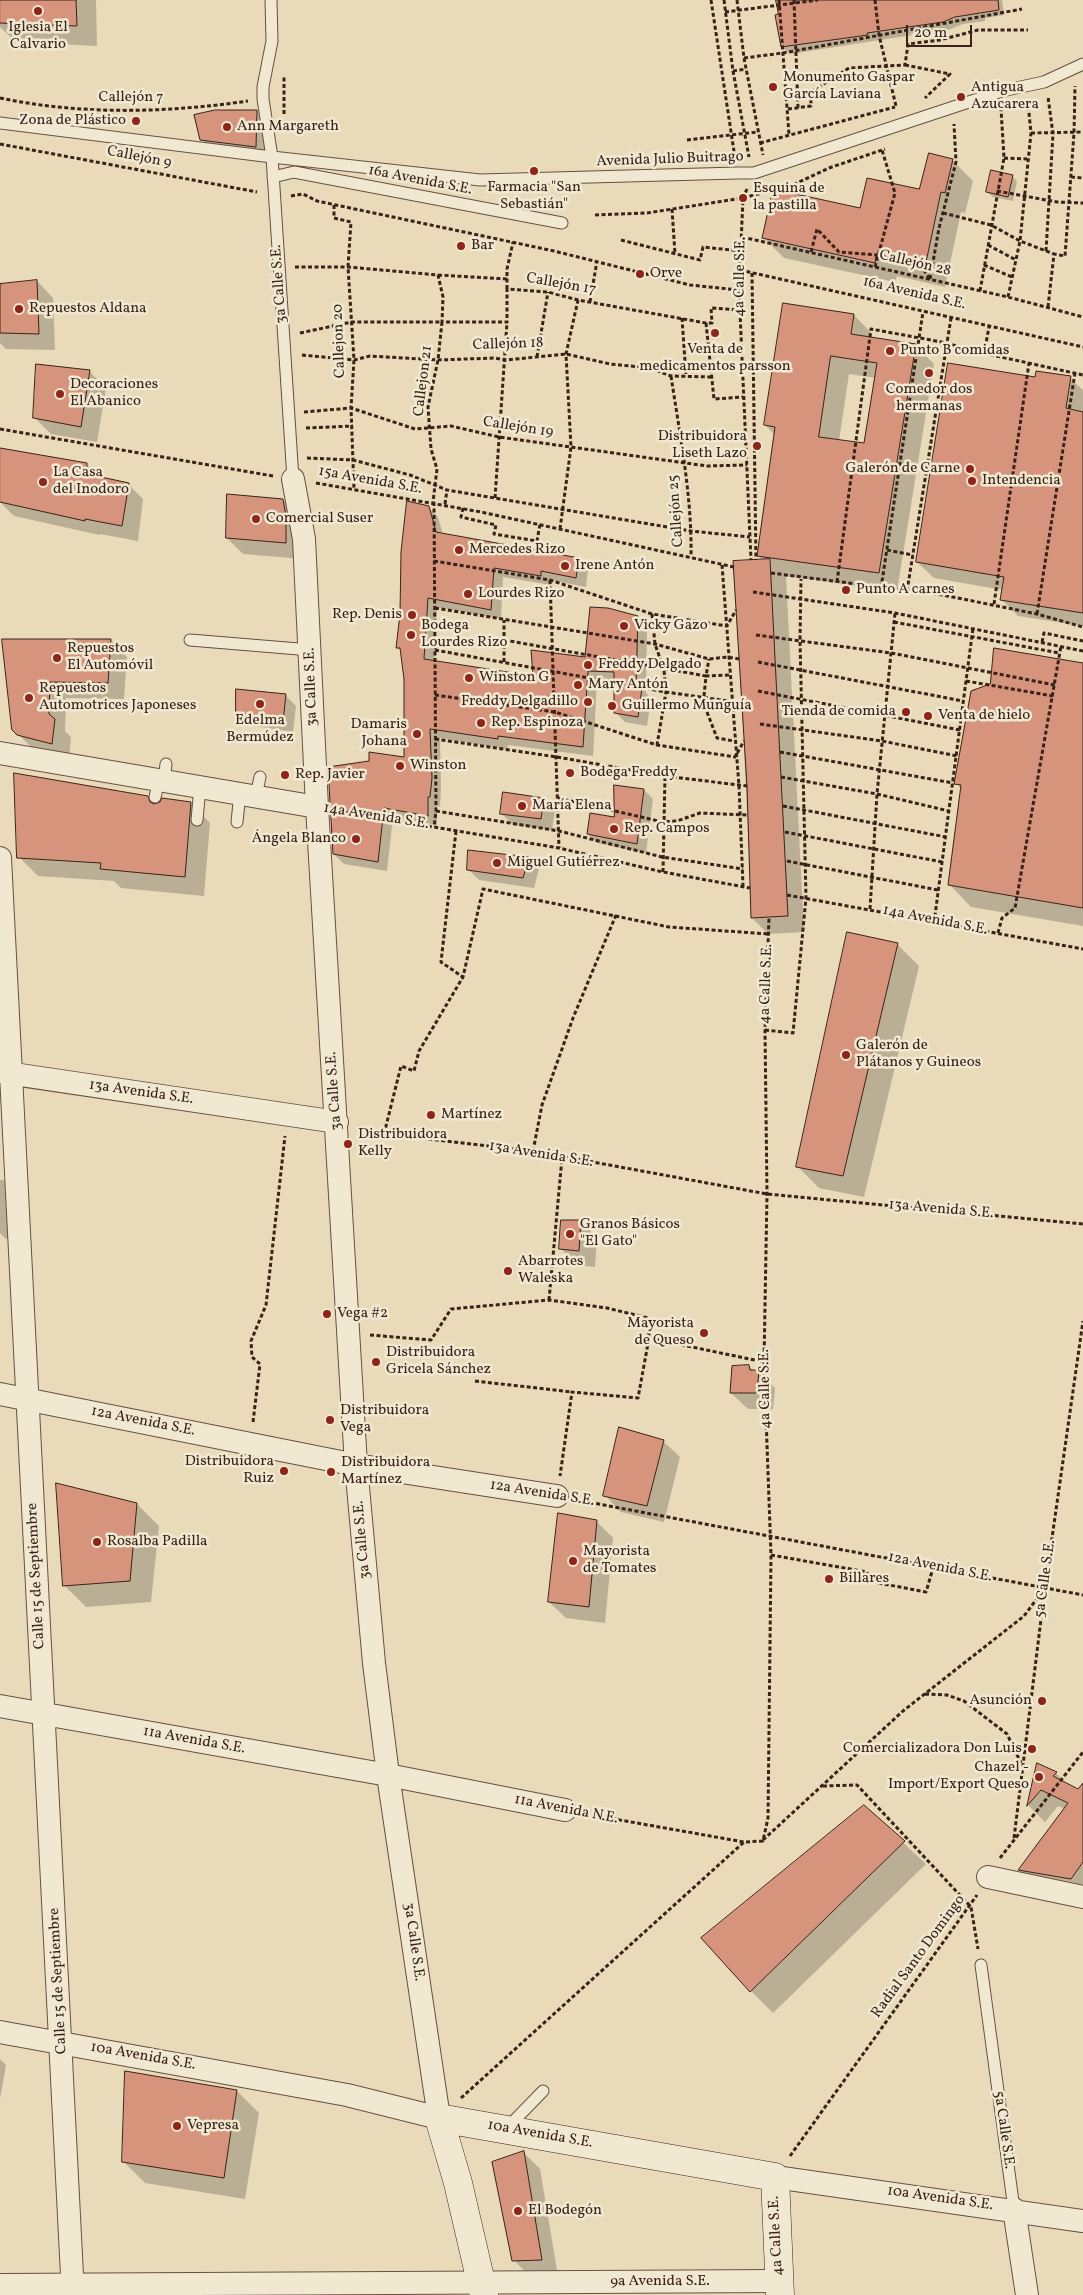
<!DOCTYPE html>
<html>
<head>
<meta charset="utf-8">
<style>
	body { margin:0 }
	#map { position:relative; width:1083px; height:2295px; overflow:hidden; background:#e9dbb9; font-family:Vollkorn,serif }
	canvas { display:block }
	.scale { position:absolute; left:906px; top:25px; width:66px; height:22px; box-sizing:border-box; border:2px solid #3a2219; border-top:0; padding-left:6px; font-size:15px; line-height:18px; white-space:nowrap; color:#3a2219; -webkit-text-stroke:4px #f1e8d2; paint-order:stroke }
</style>
</head>
<body>
<div id="map">
<canvas width="1083" height="2295"></canvas>
<div class="scale">20 m</div>
</div>
<script>
const g = document.querySelector('canvas').getContext('2d');
g.lineJoin = 'round';
function fillPath(path, color) { g.fillStyle = color; g.fill(path, 'evenodd'); }
function trace(path, color, width, dash) { g.strokeStyle = color; g.lineWidth = width; g.lineCap = dash ? 'butt' : 'round'; g.setLineDash(dash || []); g.stroke(path); }
function drawText(font, color, halo, rows, align = 'center') {
  g.font = font + ' Vollkorn,serif'; g.lineWidth = 5; g.setLineDash([]); g.textBaseline = 'middle'; g.strokeStyle = halo; g.fillStyle = color; for (const [text, x, y, turn = 0] of rows) {
    g.save(); g.translate(x, y); g.rotate((+turn || 0) * Math.PI / 180); g.textAlign = isNaN(turn) ? turn : align; if (halo) g.strokeText(text, 0, 0); g.fillText(text, 0, 0); g.restore();
  }
}
fillPath(new Path2D(`
	M0,0H96L97,46L16,42L0,27Z
	M778,0H1002L1004,15L985,18V21L963,24L951,29L790,54L782,47Z
	M257,111L268,122L267,158L212,150L201,139Z
	M952,160L973,181L965,213L961,212L945,287L897,276L895,282L784,258L763,237L920,191Z
	M1012,176L1017,181L1013,201L993,197L987,192Z
	M37,281L53,298L55,350L6,349L0,343V285Z
	M854,315L872,334L871,338L915,345L934,364L897,591L786,576L804,932L768,934L752,918L735,562L763,560L758,556L775,435L765,425ZM849,374L876,378L865,444L839,441Z
	M89,371L106,388L97,442L51,434L35,418Z
	M1070,378L1083,390V626L1018,616L1001,599L1003,590L934,578L917,562L1036,379Z
	M0,449L87,465L100,478L128,484L143,499L138,541L100,534V535L14,516L0,502Z
	M283,500L300,517L302,559L243,554L227,538Z
	M428,507L438,517L443,535L578,559L588,569L586,587L551,580V585L503,577L501,619L437,607L434,662L534,678L586,658L637,618L647,628L646,693L651,699L647,726L625,722L615,712V681L597,680L593,756L508,745L507,749L440,738L441,788L440,807L437,806V825L393,817L387,871L344,864L334,854L406,759L405,678L402,652L397,647Z
	M4,640H111L127,657L124,699L66,698L65,731L71,737L69,760L35,751L18,734Z
	M1083,664V926L971,907L950,885L962,790L956,783L972,690Z
	M285,695L296,706L293,732L248,725L237,714Z
	M644,790L653,799L646,853L597,843L588,834L616,819Z
	M504,793L544,799L555,810L552,830L513,825L502,814Z
	M147,797L155,805L191,803L210,823L204,896L121,888L114,881L38,876L19,857Z
	M528,858L539,869L534,888L479,880L468,869Z
	M897,944L919,966L864,1197L819,1188L797,1166Z
	M0,1180H3L25,1202L26,1240L6,1239L0,1233Z
	M581,1221L597,1238L595,1267L577,1265L560,1248Z
	M749,1366L754,1371H758L775,1388L773,1409H748L731,1393Z
	M663,1441L680,1457L664,1522L621,1512L605,1495Z
	M137,1504L159,1526L151,1602L86,1607L64,1585Z
	M596,1521L613,1538L605,1623L566,1618L549,1602Z
	M1038,1765L1056,1773L1068,1786L1083,1793V1894L1036,1886L1019,1870L1065,1809L1058,1806L1045,1822L1029,1806Z
	M864,1806L926,1864L773,2013L751,1991Z
	M0,2059L6,2065L0,2099Z
	M237,2091L259,2113L245,2199L145,2183L123,2161Z
	M524,2153L540,2169L558,2276L530,2277L514,2260Z`), '#0003');
const building = new Path2D(`
	M0,0H76L77,26L0,23Z
	M776,0H998L999,10L955,17L943,22L867,33L868,35L781,47L775,15L778,14Z
	M215,110H257L256,147L200,140L194,115Z
	M929,153L953,159L945,193L941,192L925,267L876,256L875,263L762,238L773,189L860,208L867,178L919,189Z
	M991,170L1013,175L1008,197L986,192Z
	M37,280L39,334L0,333V284Z
	M783,303L854,314L851,334L916,344L879,573L757,556L775,427L764,425ZM831,356L877,363L864,443L819,437Z
	M948,363L1035,377L1036,371L1071,376L1066,408L1083,412V613L1000,600L1004,577L916,562Z
	M36,364L90,370L81,427L33,418Z
	M0,448L87,463V474L129,483L122,526L85,519V521L0,502Z
	M227,494L283,499L286,516V543L226,538Z
	M407,501L429,506L436,532L579,558L576,578L541,571V576L494,568L491,610L428,598L424,659L533,676L531,650L585,657L590,607L608,608L638,616L636,687L642,688L638,717L614,713V672L588,671L583,747L498,736V739L430,729L432,778L430,797H428V816L384,808L378,862L333,854L328,767L369,761V752L404,757V679L400,648H396L400,614L401,552Z
	M770,559L788,916L751,918L747,786L733,561Z
	M2,639H111L108,683L50,682L49,714L55,719L52,744L17,735L12,730Z
	M994,648L1083,663V908L948,885L961,785L954,784L971,691L990,684Z
	M236,689L286,694L283,722L236,714Z
	M14,773L148,796L150,802L154,804L160,802L162,798L191,802L185,877L100,869L101,863L17,858Z
	M614,785L644,789L637,844L587,834L590,813L614,817Z
	M503,792L544,798L541,819L500,814Z
	M468,850L529,857L523,878L467,870Z
	M847,932L898,943L843,1176L796,1167Z
	M561,1220H581L579,1251L559,1249Z
	M749,1365L750,1370H759L757,1393H730L732,1366Z
	M619,1427L664,1440L647,1506L603,1496Z
	M56,1483L137,1503L130,1581L63,1586Z
	M558,1513L597,1520L589,1607L548,1602Z
	M1037,1763L1057,1772L1053,1776L1078,1789L1083,1783V1862L1071,1879L1018,1870L1068,1803L1041,1790L1027,1806Z
	M864,1805L905,1841L750,1992L701,1938Z
	M125,2071L237,2090L224,2178L122,2162Z
	M524,2151L542,2260L512,2261L492,2162Z`);
fillPath(building, '#d6947d');
trace(building, '#3a2219', 1);
const lane = new Path2D(`
	M271,0L272,41L263,87V99L272,157L293,479
	M0,123L272,157L480,180L738,173H754L1002,91L1044,82L1083,64
	M273,177L294,172L562,223
	M190,640L311,650
	M164,781L166,764
	M256,796L260,777
	M155,797L159,780
	M197,820L200,787
	M237,822L240,793
	M981,1965L1014,2209
	M507,2128L543,2091`);
const street = new Path2D(`
	M0,753L317,807
	M0,858L73,2295
	M0,1072L337,1122
	M0,1394L356,1465L557,1496
	M0,1706L388,1775L565,1810
	M988,1877L1083,1897
	M0,2032L347,2095L439,2118L388,1775L374,1663L356,1465L317,807L304,539L293,479
	M775,2177L1083,2221
	M1014,2209L1027,2295
	M0,2285L780,2281`);
const secondary = new Path2D(`
	M484,2295L458,2183L439,2118L775,2177L780,2295`);
trace(lane, '#665041', 13);
trace(street, '#665041', 24);
trace(secondary, '#3a2219', 29);
trace(new Path2D(`
	M711,0L735,158
	M724,0L733,71L749,157
	M737,0L744,58L763,155
	M779,0L789,135
	M794,0L798,108
	M875,0L879,35L896,106
	M725,12L818,0
	M744,58L783,53L1022,9
	M905,65L950,74L925,98
	M733,71L746,69
	M0,98C81,115 166,113 248,101
	M788,109L811,106V92L849,68L905,65L908,44L940,40L978,30H1028
	M284,114V75
	M1031,133L1083,132
	M687,140L757,132
	M760,143L895,107
	M0,144L257,192
	M1004,158L1027,159
	M1071,177L1083,178
	M747,189L743,198L739,290L751,560
	M997,191L1057,202L1083,203
	M291,196L303,194L317,201L554,251L690,285L739,290
	M334,205V218L351,222L348,267L354,360L351,408L354,489
	M672,209L675,254
	M943,213L991,225L1020,241L1054,254
	M595,215L647,213L743,198L795,184L829,168L885,149
	M742,237L1008,297L1083,317
	M621,240L700,260L703,247L740,251
	M988,245L1016,260
	M1046,251L1053,134L1048,97
	M811,252L817,229L839,252L879,255L923,269L930,279
	M984,265L1012,277
	M295,267H348L438,275L443,297L442,322H507V289L548,292L578,300L706,323H712L711,308L740,310
	M875,267L895,193L882,150
	M740,270L1083,347
	M752,273L756,560
	M438,275L507,279
	M930,279L939,228L956,162L954,124
	M507,289V269L513,242
	M980,291L1004,158L1001,109
	M1008,297L1020,241L1031,133L1028,103
	M590,302L597,261
	M1048,307L1054,254L1065,256L1074,133L1075,86
	M682,318L686,376
	M706,323L714,399L743,397
	M300,333L352,322H442L438,360L428,407L431,449L437,469L433,502
	M984,354L989,327
	M302,355L354,360L370,356L438,360L495,358L506,360L566,354L610,364L650,368L671,376L712,377
	M537,357L548,292
	M671,376C680,436 692,496 691,556
	M304,412L351,408L415,429L451,426L499,437L707,466L747,465
	M306,428L353,426
	M0,429L273,476
	M307,458L353,460L410,475L447,490L691,531L750,537
	M316,483L481,512L734,567
	M495,498L507,322
	M434,502L436,811L434,827
	M445,504L447,490
	M463,508L461,517L496,525L494,534L537,541L540,524
	M560,529L571,447L566,354L578,300
	M887,550L913,555
	M434,561L550,580L652,614L727,626L736,610
	M722,565L739,786L743,886
	M771,573L943,595L1037,614L1083,627
	M550,580L559,848
	M837,582L871,329L947,343L969,350L1083,375
	M881,588L923,312
	M907,591L951,318
	M753,592L895,613L1083,651
	M994,604L1029,363
	M435,608L655,644L709,659L728,657L739,659
	M652,614L655,644L664,670L666,692L657,745
	M1037,614L1075,373
	M894,622L1059,653
	M756,635L891,653L1055,685
	M504,640L706,676L709,659
	M1042,642L1044,633L1083,641
	M435,650L666,692L742,703
	M504,662V620
	M758,662L963,701
	M966,681L1053,696
	M758,691L960,730
	M435,695L555,712L657,745L735,757L744,741
	M704,696L706,676L730,675
	M707,712L717,738L734,741
	M760,724L882,741L957,756
	M435,739L557,757L665,776L747,786
	M780,752L953,783
	M781,777L877,794L949,811
	M558,798L663,822L677,821L700,813L747,815
	M783,806L946,837
	M338,811L559,848L663,872L750,888
	M436,811L559,831L662,857L743,869
	M456,831L441,962L463,977
	M785,832L942,862
	M787,861L938,890
	M663,872L665,776
	M787,895L1083,949
	M870,909L877,794L895,613
	M934,923L973,628
	M998,933L1002,918L1015,908L1061,646
	M765,1030L793,1033L806,898L800,640L801,579
	M358,1127L384,1134L533,1151L767,1194L1083,1224
	M384,1134L401,1066L414,1071L419,1051L463,977L483,889L669,927L769,934
	M533,1151L542,1105L573,1018L616,915
	M549,1300L562,1158
	M370,1335L431,1340L451,1309L549,1300L607,1308L648,1318L649,1338L638,1398L572,1392L560,1476
	M649,1338L764,1362
	M475,1381L572,1392
	M253,1422L260,1364L252,1357L251,1341L266,1305L285,1136
	M577,1500L1083,1595
	M771,1555L867,1572L868,1581L926,1592L933,1568
	M925,1694L947,1695L964,1701L1007,1734L1021,1763
	M823,1786L857,1785L971,1907L978,1949
	M586,1814L744,1842L763,1841L768,1818L771,1555L764,1362L767,1194L765,1030L769,918
	M1014,1838L1045,1587L1083,1321
	M763,1840L903,1711L1024,1616L1045,1588
	M1000,1858L1083,1752
	M461,2098L744,1842
	M790,2156L977,1895`), '#3a2219', 3, [4, 2.5]);
trace(lane, '#f1e8d2', 11);
trace(street, '#f1e8d2', 22);
trace(secondary, '#f1e8d2', 28);
for (const [x, y, r, color] of [
	[38,11,5,"#8f2418"],
	[773,87,5,"#8f2418"],
	[961,97,5,"#8f2418"],
	[136,121,5,"#8f2418"],
	[227,127,5,"#8f2418"],
	[534,171,5,"#8f2418"],
	[743,198,5,"#8f2418"],
	[461,246,5,"#8f2418"],
	[640,274,5,"#8f2418"],
	[19,309,5,"#8f2418"],
	[715,333,5,"#8f2418"],
	[890,351,5,"#8f2418"],
	[929,373,5,"#8f2418"],
	[60,394,5,"#8f2418"],
	[757,446,5,"#8f2418"],
	[970,469,5,"#8f2418"],
	[972,481,5,"#8f2418"],
	[43,482,5,"#8f2418"],
	[256,519,5,"#8f2418"],
	[459,550,5,"#8f2418"],
	[565,566,5,"#8f2418"],
	[846,590,5,"#8f2418"],
	[468,594,5,"#8f2418"],
	[412,615,5,"#8f2418"],
	[624,626,5,"#8f2418"],
	[411,635,5,"#8f2418"],
	[57,658,5,"#8f2418"],
	[588,665,5,"#8f2418"],
	[469,678,5,"#8f2418"],
	[578,685,5,"#8f2418"],
	[29,698,5,"#8f2418"],
	[588,702,5,"#8f2418"],
	[260,704,5,"#8f2418"],
	[612,706,5,"#8f2418"],
	[906,712,5,"#8f2418"],
	[928,716,5,"#8f2418"],
	[481,723,5,"#8f2418"],
	[417,734,5,"#8f2418"],
	[400,766,5,"#8f2418"],
	[570,773,5,"#8f2418"],
	[285,775,5,"#8f2418"],
	[522,806,5,"#8f2418"],
	[614,829,5,"#8f2418"],
	[356,839,5,"#8f2418"],
	[497,863,5,"#8f2418"],
	[846,1055,5,"#8f2418"],
	[431,1115,5,"#8f2418"],
	[348,1144,5,"#8f2418"],
	[570,1234,5,"#8f2418"],
	[508,1271,5,"#8f2418"],
	[327,1314,5,"#8f2418"],
	[704,1333,5,"#8f2418"],
	[376,1362,5,"#8f2418"],
	[330,1420,5,"#8f2418"],
	[284,1471,5,"#8f2418"],
	[331,1472,5,"#8f2418"],
	[97,1542,5,"#8f2418"],
	[573,1561,5,"#8f2418"],
	[829,1579,5,"#8f2418"],
	[1042,1701,5,"#8f2418"],
	[1032,1749,5,"#8f2418"],
	[1039,1777,5,"#8f2418"],
	[177,2126,5,"#8f2418"],
	[518,2211,5,"#8f2418"]
]) { const dot = new Path2D(); dot.arc(x, y, r, 0, 2 * Math.PI); g.fillStyle = color; g.fill(dot); trace(dot, '#f1e8d2', 2); }
drawText('15px', '#3a2219', '#f1e8d2', [
	["Iglesia El",38,28,"center"],
	["Calvario",38,45,"center"],
	["Monumento Gaspar",783,78],
	["García Laviana",783,95],
	["Antigua",971,88],
	["Azucarera",971,105],
	["Zona de Plástico",126,121,"right"],
	["Ann Margareth",237,127],
	["Farmacia \"San",534,188,"center"],
	["Sebastián\"",534,205,"center"],
	["Esquina de",753,189],
	["la pastilla",753,206],
	["Bar",471,246],
	["Orve",650,274],
	["Repuestos Aldana",29,309],
	["Venta de",715,350,"center"],
	["medicamentos parsson",715,367,"center"],
	["Punto B comidas",900,351],
	["Decoraciones",70,385],
	["El Abanico",70,402],
	["Comedor dos",929,390,"center"],
	["hermanas",929,407,"center"],
	["Distribuidora",747,437,"right"],
	["Liseth Lazo",747,454,"right"],
	["Galerón de Carne",960,469,"right"],
	["La Casa",53,473],
	["del Inodoro",53,490],
	["Intendencia",982,481],
	["Comercial Suser",266,519],
	["Mercedes Rizo",469,550],
	["Irene Antón",575,566],
	["Punto A carnes",856,590],
	["Lourdes Rizo",478,594],
	["Rep. Denis",402,615,"right"],
	["Bodega",421,626],
	["Lourdes Rizo",421,643],
	["Vicky Gazo",634,626],
	["Repuestos",67,649],
	["El Automóvil",67,666],
	["Freddy Delgado",598,665],
	["Winston G",479,678],
	["Mary Antón",588,685],
	["Repuestos",39,689],
	["Automotrices Japoneses",39,706],
	["Freddy Delgadillo",578,702,"right"],
	["Guillermo Munguía",622,706],
	["Tienda de comida",896,712,"right"],
	["Venta de hielo",938,716],
	["Edelma",260,721,"center"],
	["Bermúdez",260,738,"center"],
	["Rep. Espinoza",491,723],
	["Damaris",407,725,"right"],
	["Johana",407,742,"right"],
	["Winston",410,766],
	["Bodega Freddy",580,773],
	["Rep. Javier",295,775],
	["María Elena",532,806],
	["Rep. Campos",624,829],
	["Ángela Blanco",346,839,"right"],
	["Miguel Gutiérrez",507,863],
	["Galerón de",856,1046],
	["Plátanos y Guineos",856,1063],
	["Martínez",441,1115],
	["Distribuidora",358,1135],
	["Kelly",358,1152],
	["Granos Básicos",580,1225],
	["\"El Gato\"",580,1242],
	["Abarrotes",518,1262],
	["Waleska",518,1279],
	["Vega #2",337,1314],
	["Mayorista",694,1324,"right"],
	["de Queso",694,1341,"right"],
	["Distribuidora",386,1353],
	["Gricela Sánchez",386,1370],
	["Distribuidora",340,1411],
	["Vega",340,1428],
	["Distribuidora",274,1462,"right"],
	["Ruiz",274,1479,"right"],
	["Distribuidora",341,1463],
	["Martínez",341,1480],
	["Rosalba Padilla",107,1542],
	["Mayorista",583,1552],
	["de Tomates",583,1569],
	["Billares",839,1579],
	["Asunción",1032,1701,"right"],
	["Comercializadora Don Luis",1022,1749,"right"],
	["Chazel -",1029,1768,"right"],
	["Import/Export Queso",1029,1785,"right"],
	["Vepresa",187,2126],
	["El Bodegón",528,2211]
], 'left');
drawText('15px', '#3a2219', '#f1e8d2', [
	["Callejón 7",131,98],
	["Callejón 9",139,158,11],
	["Avenida Julio Buitrago",670,160,-2],
	["16a Avenida S.E.",420,181,11],
	["Callejón 28",915,264,13],
	["4a Calle S.E.",741,277,-89],
	["3a Calle S.E.",280,284,-94],
	["Callejón 17",561,285,10],
	["16a Avenida S.E.",914,294,13],
	["Callejon 20",340,341,-92],
	["Callejón 18",508,345,-2],
	["Callejon 21",424,381,-83],
	["Callejón 19",518,428,9],
	["15a Avenida S.E.",370,481,10],
	["Callejón 25",677,511,-94],
	["3a Calle S.E.",312,687,-92],
	["14a Avenida S.E.",376,817,9],
	["14a Avenida S.E.",935,921,11],
	["4a Calle S.E.",767,984,-88],
	["3a Calle S.E.",335,1091,-94],
	["13a Avenida S.E.",141,1093,8],
	["13a Avenida S.E.",541,1155,9],
	["13a Avenida S.E.",941,1210,5],
	["4a Calle S.E.",766,1389,-91],
	["12a Avenida S.E.",143,1422,11],
	["12a Avenida S.E.",542,1494,9],
	["3a Calle S.E.",363,1540,-95],
	["12a Avenida S.E.",940,1568,11],
	["Calle 15 de Septiembre",37,1576,-93],
	["5a Calle S.E.",1046,1579,-82],
	["11a Avenida S.E.",194,1741,10],
	["11a Avenida N.E.",566,1810,11],
	["3a Calle S.E.",413,1942,82],
	["Radial Santo Domingo",919,1957,-54],
	["Calle 15 de Septiembre",59,1981,-93],
	["10a Avenida S.E.",143,2057,10],
	["5a Calle S.E.",1003,2130,82],
	["10a Avenida S.E.",540,2135,10],
	["10a Avenida S.E.",940,2199,8],
	["4a Calle S.E.",777,2236,-93],
	["9a Avenida S.E.",660,2282]
]);
</script>
</body>
</html>
